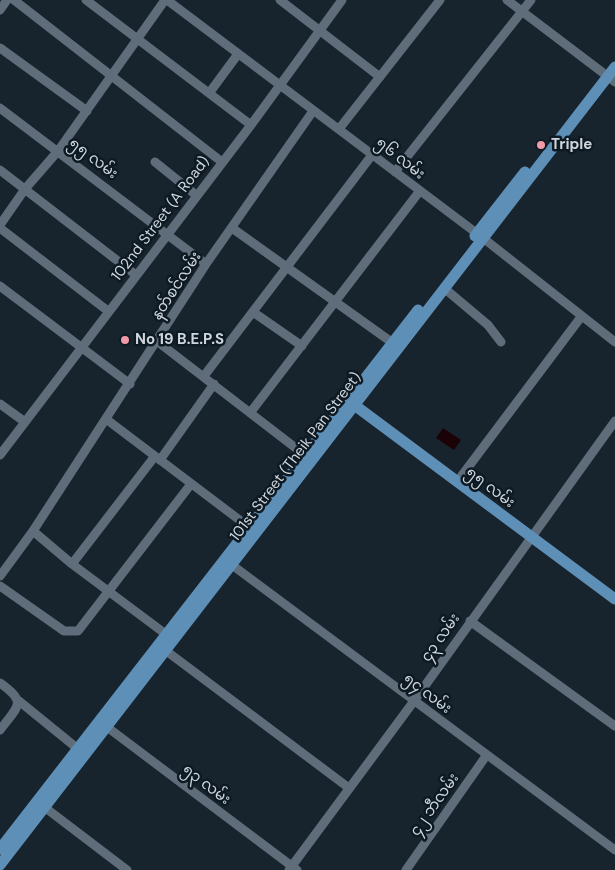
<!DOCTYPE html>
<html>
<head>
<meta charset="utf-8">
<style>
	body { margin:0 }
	canvas { display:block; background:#17232d }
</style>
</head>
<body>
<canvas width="615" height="870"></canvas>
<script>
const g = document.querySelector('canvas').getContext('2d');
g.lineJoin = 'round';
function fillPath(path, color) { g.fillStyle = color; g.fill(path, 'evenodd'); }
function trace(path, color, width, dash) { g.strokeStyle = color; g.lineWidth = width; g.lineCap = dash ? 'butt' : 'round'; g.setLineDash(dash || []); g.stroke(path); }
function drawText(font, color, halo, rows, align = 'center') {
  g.font = font + ' "DM Sans","Noto Sans Myanmar",sans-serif'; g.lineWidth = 5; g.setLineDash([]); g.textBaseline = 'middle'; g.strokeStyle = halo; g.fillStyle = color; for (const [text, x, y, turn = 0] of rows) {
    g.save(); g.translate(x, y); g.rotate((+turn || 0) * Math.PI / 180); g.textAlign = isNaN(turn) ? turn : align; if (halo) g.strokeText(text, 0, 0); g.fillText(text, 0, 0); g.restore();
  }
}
fillPath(new Path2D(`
	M443,428L461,440L454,450L436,438Z`), '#1b0206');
trace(new Path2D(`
	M14,0L222,162
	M86,0L251,125
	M167,0L483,238L615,342
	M280,0L380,77
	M507,0L615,82
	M0,10L7,0
	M0,48L87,111
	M210,92L238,54
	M0,108L206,264
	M339,129L440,0
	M155,162L196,195
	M0,170L136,275
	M395,172L531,0
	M0,225L25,189L58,151L165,0
	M0,228L108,311
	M232,228L397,346
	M0,286L130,384
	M444,288L488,325L501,342
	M253,312L302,346
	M158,342L310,459
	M204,376L372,155
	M0,404L25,422
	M250,413L419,192
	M106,419L254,531
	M0,455L251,125L342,0
	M160,460L214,384
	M457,482L581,317
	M33,531L72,564L171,638
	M228,562L615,850
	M72,564L155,456
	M0,576L33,531L206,264L313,111
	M0,586L64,631H78L191,484
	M470,621L615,726
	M165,650L349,788
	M0,683C28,703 18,706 0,730
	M19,701L83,753
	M103,724L297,870
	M39,803L127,870
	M289,870L414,701L615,421
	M406,870L486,756`), '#5e6d79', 9);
trace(new Path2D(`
	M475,236L525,172
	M349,401L615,599
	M0,849L418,310
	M0,865L615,67`), '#5e8fb6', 11);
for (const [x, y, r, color] of [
	[541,145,5,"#f39aa7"],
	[125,340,5,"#f39aa7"]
]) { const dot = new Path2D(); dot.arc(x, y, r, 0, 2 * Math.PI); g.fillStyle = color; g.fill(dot); trace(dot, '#0e1a23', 2); }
drawText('bold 15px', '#ced6dd', '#0e1a23', [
	["Triple",551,145],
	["No 19 B.E.P.S",135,340]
], 'left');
drawText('15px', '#ced6dd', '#0e1a23', [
	["၅၅ လမ်း",93,159,37],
	["၅၆ လမ်း",400,159,38],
	["102nd Street (A Road)",161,219,-53],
	["နတ်စင်လမ်း",177,286,-57],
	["101st Street (Theik Pan Street)",296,457,-53],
	["၅၅ လမ်း",490,488,37],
	["၄၃ လမ်း",441,638,-55],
	["၅၄ လမ်း",427,694,37],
	["၅၃ လမ်း",206,785,37],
	["၄၂ ဘီလမ်း",435,805,-55]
]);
</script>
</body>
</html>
